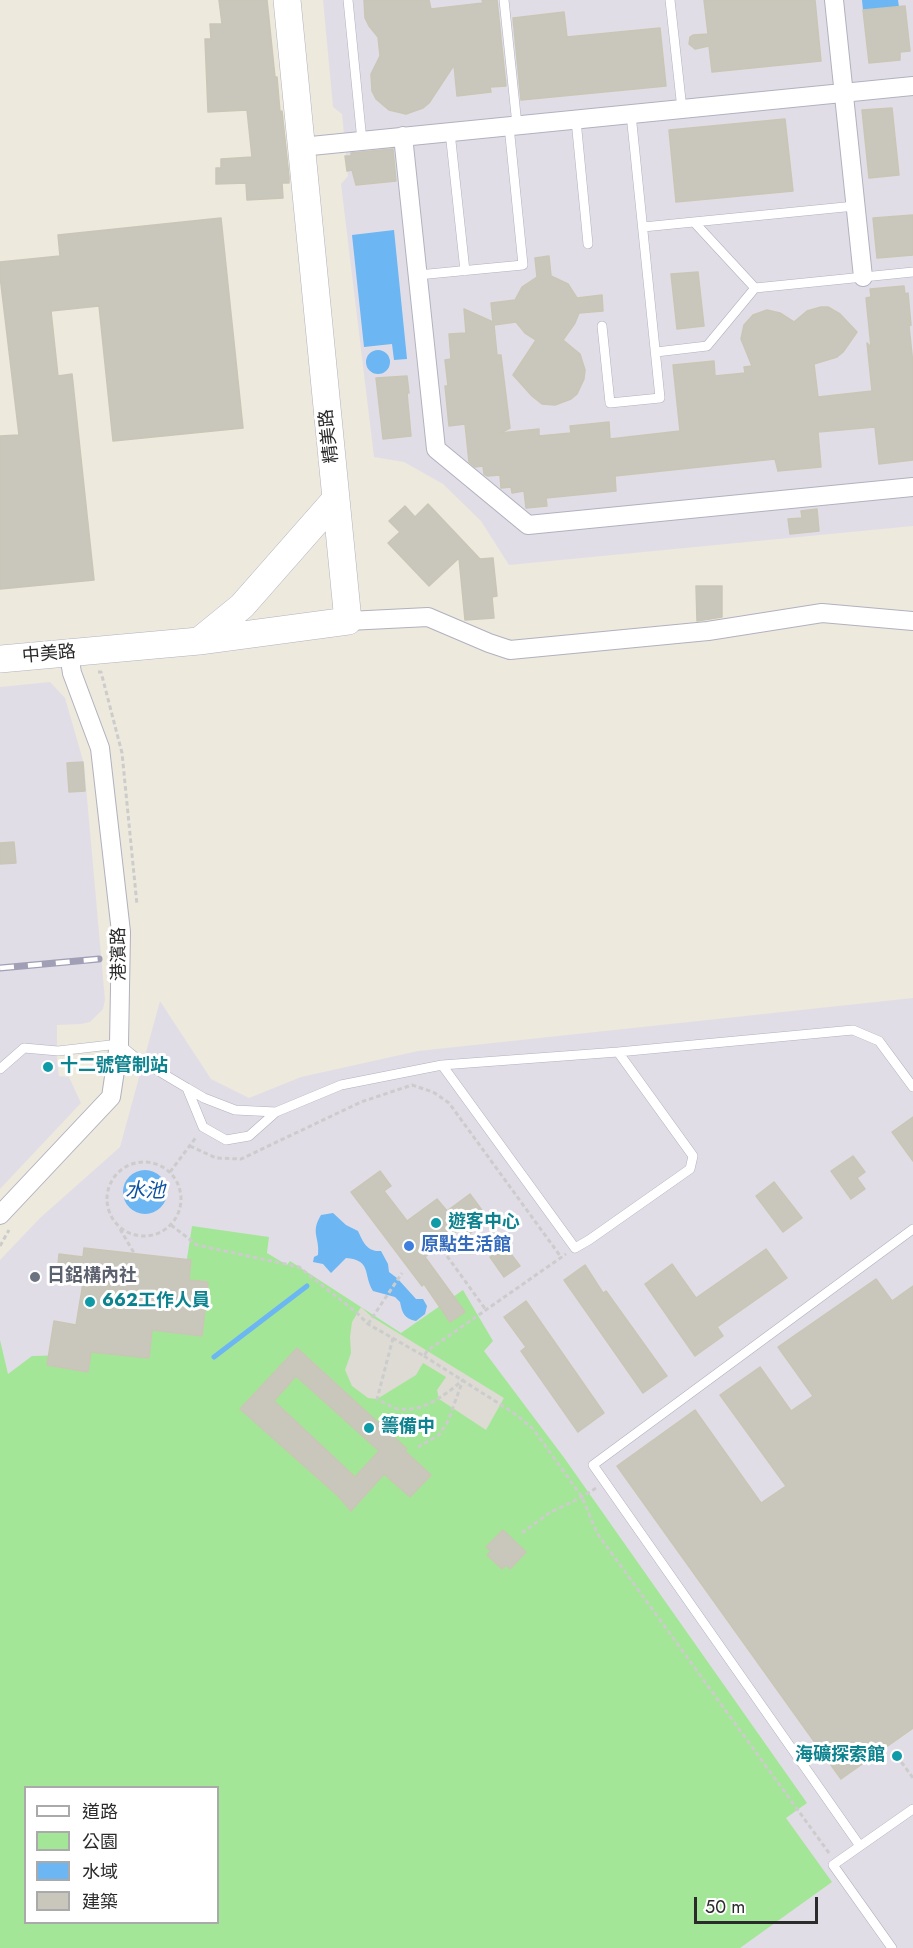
<!DOCTYPE html>
<html>
<head>
<meta charset="utf-8">
<style>
	body { margin:0 }
	#map { position:relative; width:913px; height:1948px; overflow:hidden; background:#ede9dd; font-family:Jost,"Noto Sans TC",sans-serif }
	canvas { display:block }
	.legend { position:absolute; left:24px; top:1786px; width:195px; height:138px; box-sizing:border-box; background:#fff; border:2px solid #aaa; margin:0; padding:8px 10px; list-style:none; font-size:18px; color:#2b2b2b }
	.legend li { display:flex; align-items:center; gap:12px; height:30px }
	.legend b { width:30px; border:2px solid #aaa }
	.scale { position:absolute; left:694px; top:1897px; width:124px; height:27px; box-sizing:border-box; border:3px solid #2b2b2b; border-top:0; padding-left:8px; font-size:18px; line-height:21px; white-space:nowrap; color:#2b2b2b; -webkit-text-stroke:4px #fff; paint-order:stroke }
</style>
</head>
<body>
<div id="map">
<canvas width="913" height="1948"></canvas>
<ul class="legend">
<li><b style="height:8px;background:#fff"></b>道路</li>
<li><b style="height:16px;background:#a4e697"></b>公園</li>
<li><b style="height:16px;background:#6cb6f3"></b>水域</li>
<li><b style="height:16px;background:#c9c7bb"></b>建築</li>
</ul>
<div class="scale">50 m</div>
</div>
<script>
const g = document.querySelector('canvas').getContext('2d');
g.lineJoin = 'round';
function fillPath(path, color) { g.fillStyle = color; g.fill(path, 'evenodd'); }
function trace(path, color, width, dash) { g.strokeStyle = color; g.lineWidth = width; g.lineCap = dash ? 'butt' : 'round'; g.setLineDash(dash || []); g.stroke(path); }
function drawText(font, color, halo, rows, align = 'center') {
  g.font = font + ' Jost,"Noto Sans TC",sans-serif'; g.lineWidth = 6; g.setLineDash([]); g.textBaseline = 'middle'; g.strokeStyle = halo; g.fillStyle = color; for (const [text, x, y, turn = 0] of rows) {
    g.save(); g.translate(x, y); g.rotate((+turn || 0) * Math.PI / 180); g.textAlign = isNaN(turn) ? turn : align; if (halo) g.strokeText(text, 0, 0); g.fillText(text, 0, 0); g.restore();
  }
}
fillPath(new Path2D(`
	M323,0H913V526L509,565L481,521L443,484L404,462L374,457L341,184L348,176L342,114L333,107Z
	M50,682L65,698L84,764L105,1000L103,1009L90,1022L81,1024L57,1025V1061L59,1076L69,1077L81,1103L0,1189V687Z
	M913,998V1948H0V1260L40,1218L120,1147L160,1001L211,1079L249,1098L301,1077L418,1051ZM26,1788H218V1922H26Z`), '#e1dde6');
fillPath(new Path2D(`
	M192,1226L269,1237L267,1253L287,1265L290,1261L401,1333L463,1290L493,1341L484,1351L565,1459L807,1803L786,1818L832,1882L740,1948H0V1340L8,1374L32,1356L68,1355L121,1332L179,1311ZM26,1788H218V1922H26Z`), '#a4e697');
fillPath(new Path2D(`
	M361,1307L372,1317L504,1398L486,1430L439,1399L437,1390L446,1377L423,1363L416,1375L377,1399L368,1398L352,1386L345,1370L351,1353L350,1337L352,1322Z`), '#dddbd4');
fillPath(new Path2D(`
	M862,0H898L899,7L863,10Z
	M394,230L407,359L394,360L392,344L364,347L352,235Z
	M366 362a12 12 0 1 1 24 0a12 12 0 1 1-24 0Z
	M123 1192a22 22 0 1 1 44 0a22 22 0 1 1-44 0Z
	M333,1213L346,1225L358,1231C363,1242 367,1252 381,1251L388,1264L389,1272L397,1278L416,1299H423L427,1306L425,1314L416,1321C404,1319 402,1312 400,1302L395,1297L373,1291C363,1275 372,1260 346,1258L331,1273L323,1264L313,1262L314,1257L318,1255C320,1237 310,1233 321,1215Z`), '#6cb6f3');
trace(new Path2D(`
	M214,1357L307,1286`), '#6cb6f3', 5);
const building = new Path2D(`
	M219,0H267L275,77H277L280,112L282,111L289,177V183H282L283,198L247,200L246,183L216,184V168H221V159L252,157L247,110L208,112L205,39H211L210,24H222Z
	M364,0H429L431,9L483,3L482,0H497L506,86L490,87L491,92L457,96L454,65L429,103L423,108L406,114L389,110L376,99L372,91L371,74L380,56L378,37L369,26L365,18Z
	M704,0H815L821,61L712,72L709,46L695,49L689,44L690,37L693,35L708,34Z
	M905,6L910,51L900,52V60L869,63L863,10Z
	M564,12L567,37L660,28L666,86L521,100L513,18Z
	M892,108L899,175L869,178L862,110Z
	M785,119L793,191L676,202L669,130Z
	M393,149L396,181L356,185L352,170L347,171L345,156H351V153Z
	M913,215V255L877,258L873,218Z
	M221,218L243,428L113,441L99,306L51,311L58,376L72,374L94,580L0,589V436L19,435L0,276V262L60,256L58,235Z
	M549,256L551,276L568,284L577,298L602,295L603,311L579,313L575,323L563,340L580,354L585,370L584,379L577,394L571,399L555,405L542,404L532,396L513,375L536,340L525,333L516,322L494,325L497,355H501L510,428L500,433L539,429V436L571,433L570,426L609,422L610,439L680,431L673,365L714,361L715,376L745,373L744,367L752,366L741,339L744,325L753,315L767,310L780,313L794,322L807,311L821,307H828L840,314L857,332L843,352L837,357L814,364L818,397L872,391L867,343L871,347L866,298L871,297L870,289L904,286L905,294L908,293L911,325L909,326L913,364V460L879,464L875,427L818,432L821,467L778,471L775,459L615,476L616,491L546,498L547,506L526,508L524,491L512,493L511,487L501,488L500,475L487,476L484,474L483,466L475,467L469,462L465,424L449,426L445,386H448L445,360L451,359L449,334L466,333L464,309L493,322L491,303L515,300L522,287L537,277L535,258Z
	M698,272L704,326L677,329L671,274Z
	M407,376L409,393H407L411,436L383,439L376,378Z
	M428,504L480,559L493,558L497,596L492,597L494,618L465,620L459,558L429,586L388,543L400,532L389,521L405,506L415,517Z
	M817,509L819,531L790,534L788,519L802,518L801,511Z
	M696,586H722V617L697,621Z
	M83,762L85,791L69,792L67,763Z
	M14,842L16,863L0,864V843Z
	M913,1117V1161L892,1132Z
	M853,1156L865,1172L857,1178L865,1189L851,1199L831,1171Z
	M380,1171L391,1186L384,1191L407,1221L437,1199L447,1211L470,1194L489,1220L469,1234L463,1226L425,1257L465,1312L450,1322L424,1284L422,1286L351,1192Z
	M774,1182L802,1218L783,1232L756,1196Z
	M505,1246L520,1266L504,1277L490,1257Z
	M84,1248L191,1260L189,1280L208,1282L202,1336L152,1330L149,1358L91,1352L88,1372L47,1365L54,1321L76,1325L84,1277L57,1274L59,1254L83,1257Z
	M766,1249L787,1278L717,1327L723,1336L695,1356L645,1284L672,1264L696,1298Z
	M585,1265L603,1293L606,1291L667,1376L643,1393L564,1280Z
	M876,1279L892,1301L913,1286V1728L841,1779L617,1466L695,1410L761,1503L786,1486L720,1395L760,1367L791,1411L813,1396L778,1347Z
	M526,1301L604,1413L578,1432L521,1351L526,1347L504,1317Z
	M297,1348L407,1449L405,1451L431,1475L410,1497L384,1474L351,1511L338,1496L240,1409ZM296,1376L379,1451L355,1477L274,1401Z
	M503,1530L526,1552L510,1569L506,1565L502,1569L487,1555L491,1551L486,1547Z`);
fillPath(building, '#c9c7bb');
trace(building, '#c9c6b6', 1.5);
const service = new Path2D(`
	M348,0L362,141
	M504,0L517,125
	M670,0L682,109
	M576,120L588,244
	M450,132L465,271
	M694,222L755,288
	M643,227L855,206
	M418,275L523,265L509,126
	M602,326L610,403L660,398L631,114
	M656,352L707,346L755,288L913,272
	M442,1065L618,1052
	M0,1069L24,1048L58,1051L119,1044L135,1057L187,1088L203,1127L226,1140L249,1136L276,1112L341,1085L442,1065L575,1248L589,1240L690,1169L693,1156L618,1052L853,1030L879,1041L913,1087
	M187,1088L204,1098L235,1110L276,1112
	M860,1846L593,1465L913,1229
	M892,1948L833,1865L913,1809`);
const minor = new Path2D(`
	M834,0L863,277
	M403,136L436,449L528,525L913,487
	M301,147L913,86
	M348,621L428,617L489,643L510,650L708,631L822,613L913,621
	M0,1215L111,1097L119,1044L121,932L100,748L72,673L69,654`);
const secondary = new Path2D(`
	M199,641L242,606L336,499
	M0,659L199,641L348,621L287,0`);
trace(service, '#b1b1bf', 10);
trace(minor, '#b1b1bf', 20);
trace(secondary, '#b1b1bf', 28);
trace(new Path2D(`
	M98,672H101L122,753L137,905
	M190,1146L216,1158L241,1159L361,1102L412,1085L433,1092L449,1103L561,1257
	M107 1199a37 37 0 1 1 74 0a37 37 0 1 1-74 0Z
	M170,1172L197,1136
	M171,1225L197,1245L299,1267L357,1313L368,1324L424,1356L427,1351L566,1254
	M120,1229L134,1253
	M0,1246L9,1230
	M447,1256L486,1310
	M368,1324L402,1273
	M393,1338L377,1399C383,1402 392,1408 399,1409C424,1412 445,1395 463,1380L448,1421L439,1435L418,1447
	M424,1356L517,1415L534,1430L582,1497L597,1533L829,1853
	M522,1533L549,1513L582,1497L596,1488
	M897,1756L913,1778`), '#ccc', 3, [4.5, 3]);
trace(service, '#fff', 9);
trace(minor, '#fff', 18);
trace(secondary, '#fff', 27);
const rail = new Path2D(`
	M0,968L99,959`);
trace(rail, '#a09fb6', 7);
trace(rail, '#fff', 4.5, [14]);
for (const [x, y, r, color] of [
	[48,1067,6,"#0f9aa8"],
	[436,1223,6,"#0f9aa8"],
	[409,1246,6,"#3f7fe0"],
	[35,1277,6,"#6b7280"],
	[90,1302,6,"#0f9aa8"],
	[369,1428,6,"#0f9aa8"],
	[897,1756,6,"#0f9aa8"]
]) { const dot = new Path2D(); dot.arc(x, y, r, 0, 2 * Math.PI); g.fillStyle = color; g.fill(dot); trace(dot, '#fff', 2); }
drawText('18px', '#2b2b2b', '#fff', [
	["精美路",330,436,-96],
	["中美路",49,655,-5],
	["港濱路",120,954,-91]
]);
drawText('bold 18px', '#0d838f', '#fff', [
	["十二號管制站",60,1067],
	["遊客中心",448,1223],
	["662工作人員",102,1302],
	["籌備中",381,1428],
	["海礦探索館",885,1756,"right"]
], 'left');
drawText('bold 18px', '#366cbe', '#fff', [
	["原點生活館",421,1246]
], 'left');
drawText('bold 18px', '#5b616d', '#fff', [
	["日鋁構內社",47,1277]
], 'left');
drawText('italic 20px', '#0951a1', '#fff', [
	["水池",145,1192]
]);
</script>
</body>
</html>
